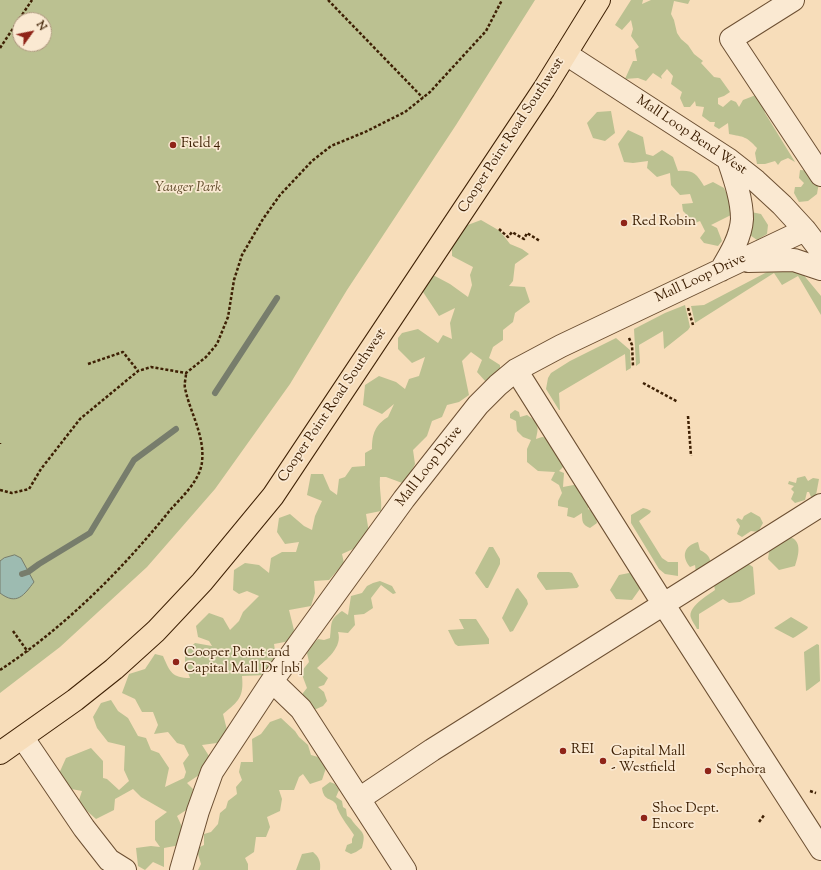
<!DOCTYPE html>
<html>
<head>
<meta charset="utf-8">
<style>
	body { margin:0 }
	#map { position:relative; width:821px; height:870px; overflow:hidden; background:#f7ddba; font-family:"Sorts Mill Goudy",serif }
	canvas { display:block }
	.north { position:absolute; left:12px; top:12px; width:40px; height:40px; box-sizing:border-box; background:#fae9d2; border:1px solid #af9980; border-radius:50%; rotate:57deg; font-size:11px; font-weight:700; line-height:16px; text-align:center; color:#3e2004 }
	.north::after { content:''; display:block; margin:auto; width:14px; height:18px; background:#8f2418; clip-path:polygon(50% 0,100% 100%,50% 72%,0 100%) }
</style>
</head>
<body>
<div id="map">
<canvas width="821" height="870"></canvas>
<div class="north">N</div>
</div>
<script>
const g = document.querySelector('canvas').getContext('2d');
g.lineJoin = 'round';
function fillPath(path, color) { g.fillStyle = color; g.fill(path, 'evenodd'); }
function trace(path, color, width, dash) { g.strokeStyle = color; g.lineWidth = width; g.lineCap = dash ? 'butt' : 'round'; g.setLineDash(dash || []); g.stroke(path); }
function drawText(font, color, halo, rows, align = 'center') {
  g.font = font + ' "Sorts Mill Goudy",serif'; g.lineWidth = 3.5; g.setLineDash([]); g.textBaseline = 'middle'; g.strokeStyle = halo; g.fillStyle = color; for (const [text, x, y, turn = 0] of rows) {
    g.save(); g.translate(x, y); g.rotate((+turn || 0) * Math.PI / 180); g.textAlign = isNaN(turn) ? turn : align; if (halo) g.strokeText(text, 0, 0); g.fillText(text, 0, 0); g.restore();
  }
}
fillPath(new Path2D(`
	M0,0H535L456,125L347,290L290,384L215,489L147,567L60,647L0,693ZM20,20H44V44H20Z
	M631,0H643L642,4L651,0H690L688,4L674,1L671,14L674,20L677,33L681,39L688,45L694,54L703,61L701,63L714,77L720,78L730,92L724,96L718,98V104L723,107L731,100L736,102L739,107L743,100L756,95L764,109L765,113L795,162L788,158L781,161L778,165L775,161L765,164H757L755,153L757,148C746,136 744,137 729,134L728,123L719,129L714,126L715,122H710L702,116L704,107L696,106L695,101L690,107H684L680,98L682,92L671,84L673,76L667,69L661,76L662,79L653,73L646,81L638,78L625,79L633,61H637L635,50L639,47L631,36L633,29L631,20L622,30L615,25Z
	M611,111L615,133L605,141L593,138L587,123L597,112Z
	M628,130L643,137L646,154L653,156L662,150L673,157L678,171C693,170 696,173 704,186L713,182L724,188L731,203V215L711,225L717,228L722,241L718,246L704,243L700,238L705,231L700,221L695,223L683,211L682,204L693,203L690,194L680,195L671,185L670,173L657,177L647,168L648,161L633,163L624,162L618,144Z
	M800,170L812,171L819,182L817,194L808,201L799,202L794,193L795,187H801L804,183L799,178Z
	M751,212L761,214L768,225L767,234L757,240L747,233Z
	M481,220L500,231L510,244L522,249L529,254L515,264L513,281L509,286L525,287L530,302L515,313L513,322L503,330V340L493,347L489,358L500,365V376L486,382L477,372L482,360L471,352L462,361L469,395L459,402L447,405L442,417L432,421L427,436L413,450L415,464L405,484L386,477H380C379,490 382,498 381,511L366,514L369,533L362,545L342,554L344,563L329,580L314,581L315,593L311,606L289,610L294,630L290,641L274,644L276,657L266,675L242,676C244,697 239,701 223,714L227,730L224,742L202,745L209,756L205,771L187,783L193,789L191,807L177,816L183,829L180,845L164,848V867L153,862L145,870L138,866L136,848L151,846L160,847L155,840V821L167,812L141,797L133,789L115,799L114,810L96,819L78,803L82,791L66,788L57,778L66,758L91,748L103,761V778L107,779L119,790L129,781L124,770L125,746L108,742L97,728L93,717L101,703L111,700L118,711L128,718L138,736L146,738L151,750L159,753L169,768L165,787L184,778L186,772L183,763L189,755L184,745L177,743L168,732L154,734L158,725L153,712H142L135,699L122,693L129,674L145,669L155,654L163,656C170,672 172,678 190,678L185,665V652L195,643L212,646L209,641L198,637L196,626L209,613L223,618L230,630L239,621L243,612L259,596L247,591L239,594L233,590L234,570L245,563L259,565L269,573L271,558L282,552H296L299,542L285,544L277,532L279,518L290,514L304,526L312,530L315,516L322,501L307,495L311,474H323L330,490L337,495L339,479L345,477L352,467L365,466V453L372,449C372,434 375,425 388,417L394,404L382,414L363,405L365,385L379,376L396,382L405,389L409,379L419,376L425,357L412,363L398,349V338L402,333L418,329L438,343L443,335L452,339L450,323L455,308L439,316L423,292L433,275L450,284L468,297L472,285L470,275L473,267L452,256V239L465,226Z
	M797,267L821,296V315L798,276L782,285L774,273L695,323L691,306L704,305L769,271Z
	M685,305L690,327L688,330L664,349L663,331L639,345L640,363L636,366L634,329L665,313Z
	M616,338L630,350L631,368L626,371L625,354L559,393L560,410H559L546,389L548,378L551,373L570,361Z
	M515,410L519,412L520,417L527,415C539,423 539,426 536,439L542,437L554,439L564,466L559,471L564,473L563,487L579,484L591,502L588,509L595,513L597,523L590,528C582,525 582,521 582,513L574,518L567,516L568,508L558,506V501L562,493L559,485L551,480L555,472L538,471L527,462V449L531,440L523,437L517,431L516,421L510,418V414Z
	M805,476L808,481L813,478L819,479L816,495L811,497L809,492H807L805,500L795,503L791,499L794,492L791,489L794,486L788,484L789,481L796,483L797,478Z
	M643,508L647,509L651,511L650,513L639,521L662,558L668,562H678V576L665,574L659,569L631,523V515Z
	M751,512L760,517L763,523L758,532L751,531L742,537L737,534L740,526L736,520L738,518L742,520L744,516Z
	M777,536C781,536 786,536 790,537C803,541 798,557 795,566L779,570L768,559L770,545Z
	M698,542L700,550C708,554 710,557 711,565L696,573L695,565L690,567C681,556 684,546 698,542Z
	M489,547H493L500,559V564L488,588H486L475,573Z
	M744,561L753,567L755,594L740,602L729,603L723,599L699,614V629H697C695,625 692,621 691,618C687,607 708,595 715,590L713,580Z
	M539,572H569L572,573L579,586L577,588L546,590L537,577V575Z
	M634,572L642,586L632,600L616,599L610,590L619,575Z
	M380,581L392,586L396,593L393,594L381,585L371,598L373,608L364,614L354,615L355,625L348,633L338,632C343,647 326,660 317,668L328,678L324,685L318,687L324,692L327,701L323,706L314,710L301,700L303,693L307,688L301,672L309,662L307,653L310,647L318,639L324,640L330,638C332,623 329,620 342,611L348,615L351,596L362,593L367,586L373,583Z
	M518,588L527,600L528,604L513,631L510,632L502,618L516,589Z
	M791,617L808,627L807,629L795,637L793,638L774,628Z
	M459,619H476L489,639V644L458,646L455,644L448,630L464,629Z
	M817,644L819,645L820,681L808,690L806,691L804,652Z
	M281,718L295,731L299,737L308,745L311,755L318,757L326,768L322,780L310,784L303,774L299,777L294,790H279L282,799L280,811L267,817L270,827L266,837H256L254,852L245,858L248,864V870H198L201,864L198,854V848L204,845V834L211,832L218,824L220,813L226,808L228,801L237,794L236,787L242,780L239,772L241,762H253L252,739L261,734L270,722Z
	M330,782L335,784L339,790L336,797L342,801L343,807L346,809L347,816C351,818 351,819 354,823C363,834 366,832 362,848L356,852L351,854L345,851L347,845L352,843V839L354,835C349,827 342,819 338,810C336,807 338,808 336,804C331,797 324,802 322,788Z
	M313,852C319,857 321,862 320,870H296L302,854Z`), '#bbc191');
const water = new Path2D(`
	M15,555L21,558L34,582C24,595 17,606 0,593V561L4,558Z`);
fillPath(water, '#9dbbb1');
trace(water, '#777d6c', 1);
trace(new Path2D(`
	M215,393L277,298
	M22,574L28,572L39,564L90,533L134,460L176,429`), '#777d6c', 6);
const minor = new Path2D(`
	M793,0L731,39L821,175
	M566,54L728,159L756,181L782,205L805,230L821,251
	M748,261L794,260L821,269
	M721,270C730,255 741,237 742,219C742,199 734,177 728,159
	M516,370L664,605L821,849
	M272,681L301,709L405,870
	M23,738L84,828L109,860L125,870
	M359,799L432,750L821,505
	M181,870L198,811L212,772L272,681L404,499L478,405L498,385L516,370L561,346L805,230`);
const major = new Path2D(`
	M0,753L75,700L114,669L156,631L202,582L273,496L544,89L599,0`);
trace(minor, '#6c4f32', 24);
trace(major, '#3e2004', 24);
trace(new Path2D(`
	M328,0L423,98
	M0,48L32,0
	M499,229L508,237L512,232L524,239L527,233L540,241
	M688,308L693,325
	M629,338L632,345L633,366
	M88,364L123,352L138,371
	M643,383L678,402
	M688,416L691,456
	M0,444V443
	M0,490L12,493L29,489L41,469L80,419L138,371L151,367L186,373L206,357L217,344L228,317L234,280L242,255L263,219L280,195L312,161L331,146L365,132L405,112L430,92L486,31L502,0
	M13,631L28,652
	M0,670C65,627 122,570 171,509C183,496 200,480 202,462C205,435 190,413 185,388C184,384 186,378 186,373
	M810,791L816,793
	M759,822L765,814`), '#3e2004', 2.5, [3, 2]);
trace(minor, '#fae9d2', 22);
trace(major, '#f7ddba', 22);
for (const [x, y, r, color] of [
	[173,145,4,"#8f2418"],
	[624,223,4,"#8f2418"],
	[176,662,4,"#8f2418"],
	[563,751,4,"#8f2418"],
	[603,761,4,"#8f2418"],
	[708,771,4,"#8f2418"],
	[644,818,4,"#8f2418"]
]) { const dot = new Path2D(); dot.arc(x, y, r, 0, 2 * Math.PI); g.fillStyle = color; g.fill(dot); trace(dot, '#fae9d2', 1.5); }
drawText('14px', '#3e2004', '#fae9d2', [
	["Cooper Point Road Southwest",512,136,-57],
	["Mall Loop Bend West",691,136,34],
	["Mall Loop Drive",701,279,-25],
	["Cooper Point Road Southwest",333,406,-56],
	["Mall Loop Drive",430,467,-52]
]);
drawText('14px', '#3e2004', '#fae9d2', [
	["Field 4",181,145],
	["Red Robin",632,223],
	["Cooper Point and",184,654],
	["Capital Mall Dr [nb]",184,670],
	["REI",571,751],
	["Capital Mall",611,753],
	["- Westfield",611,769],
	["Sephora",716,771],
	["Shoe Dept.",652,810],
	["Encore",652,826]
], 'left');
drawText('italic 14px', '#5d4827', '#fae9d2', [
	["Yauger Park",188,189]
]);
</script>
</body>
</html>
